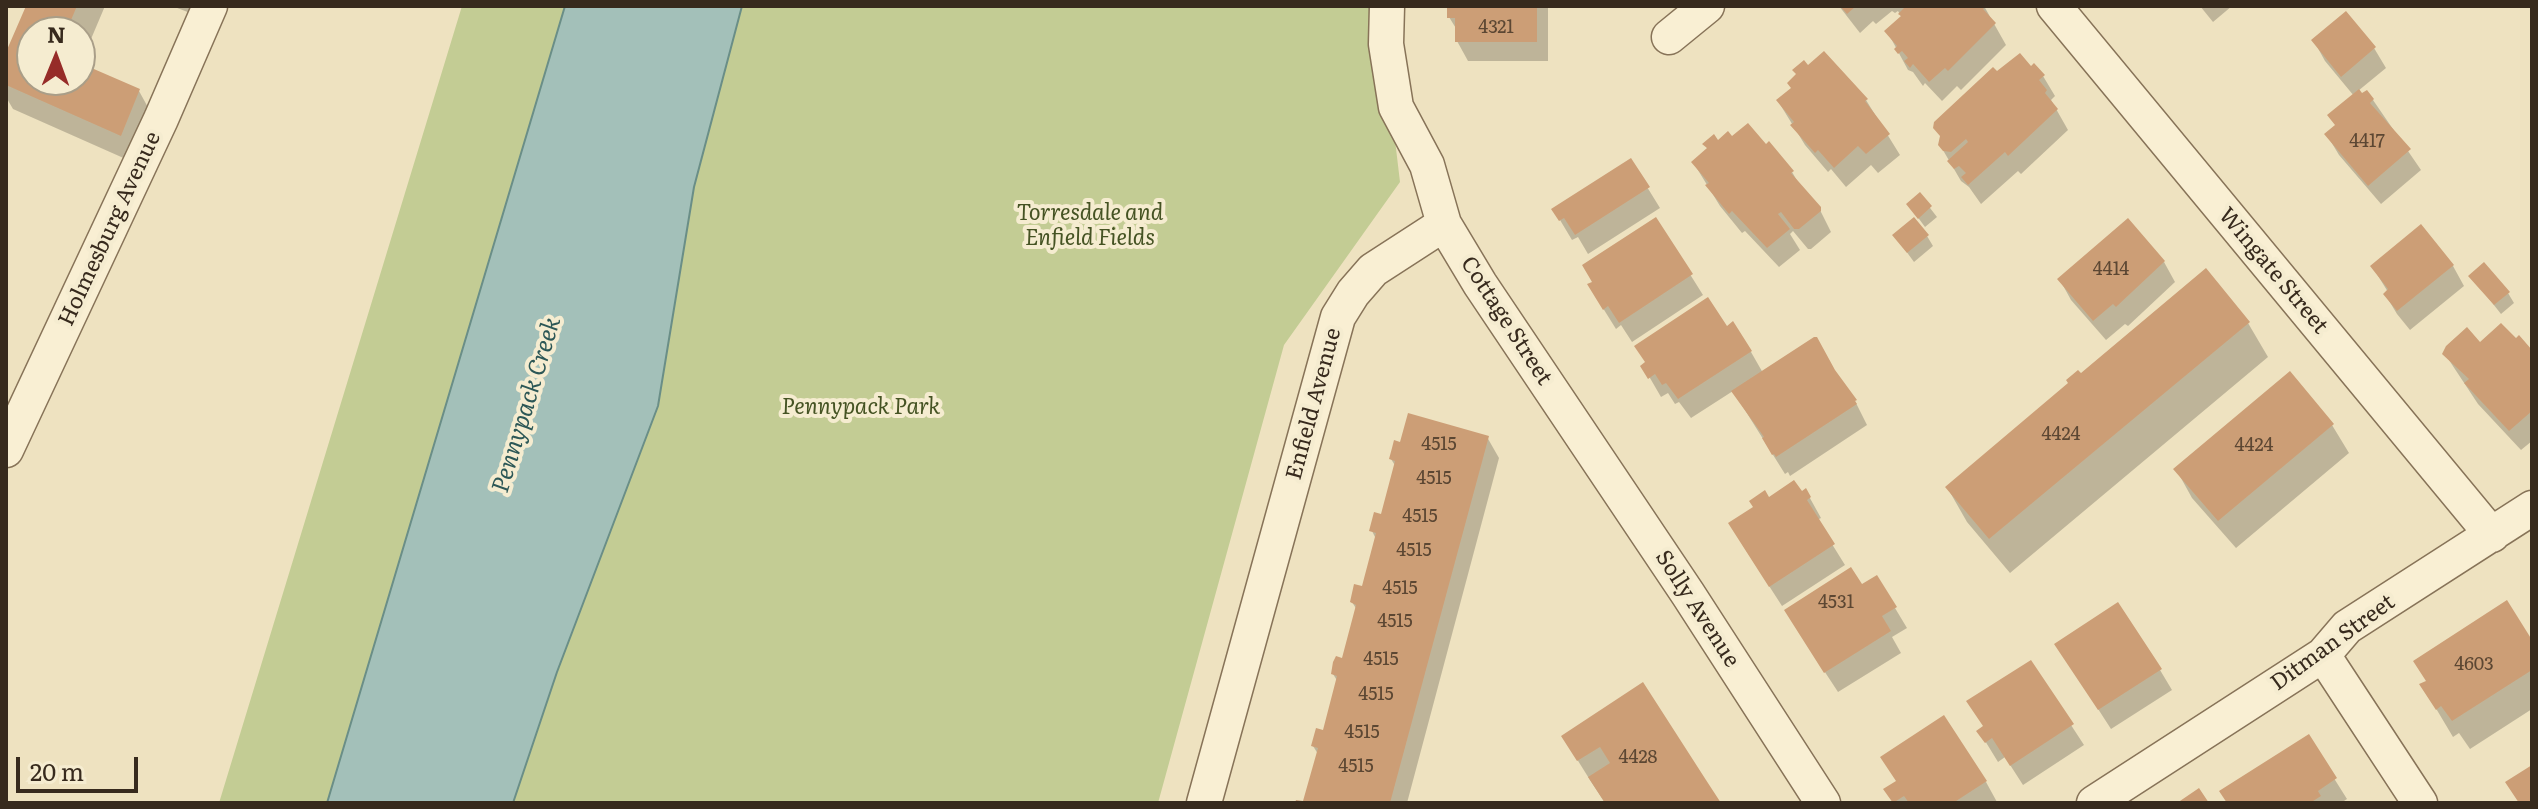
<!DOCTYPE html>
<html>
<head>
<meta charset="utf-8">
<style>
	body { margin:0 }
	#map { position:relative; width:2538px; height:809px; overflow:hidden; background:#eee2c0; font-family:Literata,serif }
	canvas { display:block }
	.frame { position:absolute; inset:0; border:8px solid #372a1d; pointer-events:none }
	.north { position:absolute; left:16px; top:16px; width:80px; height:80px; box-sizing:border-box; background:#f5ecd0; border:2px solid #a99e88; border-radius:50%; rotate:1deg; font-size:22px; font-weight:700; line-height:32px; text-align:center; color:#372a1d }
	.north::after { content:''; display:block; margin:auto; width:28px; height:36px; background:#962c28; clip-path:polygon(50% 0,100% 100%,50% 72%,0 100%) }
	.scale { position:absolute; left:16px; top:757px; width:122px; height:36px; box-sizing:border-box; border:4px solid #372a1d; border-top:0; padding-left:10px; font-size:24px; line-height:28px; white-space:nowrap; color:#372a1d; -webkit-text-stroke:6px #f5ecd0; paint-order:stroke }
</style>
</head>
<body>
<div id="map">
<canvas width="2538" height="809"></canvas>
<div class="frame"></div>
<div class="north">N</div>
<div class="scale">20 m</div>
</div>
<script>
const g = document.querySelector('canvas').getContext('2d');
g.lineJoin = 'round';
function fillPath(path, color) { g.fillStyle = color; g.fill(path, 'evenodd'); }
function trace(path, color, width, dash) { g.strokeStyle = color; g.lineWidth = width; g.lineCap = dash ? 'butt' : 'round'; g.setLineDash(dash || []); g.stroke(path); }
function drawText(font, color, halo, rows, align = 'center') {
  g.font = font + ' Literata,serif'; g.lineWidth = 8; g.setLineDash([]); g.textBaseline = 'middle'; g.strokeStyle = halo; g.fillStyle = color; for (const [text, x, y, turn = 0] of rows) {
    g.save(); g.translate(x, y); g.rotate((+turn || 0) * Math.PI / 180); g.textAlign = isNaN(turn) ? turn : align; if (halo) g.strokeText(text, 0, 0); g.fillText(text, 0, 0); g.restore();
  }
}
fillPath(new Path2D(`
	M462,6H565L474,319L590,6H1379L1400,182L1284,345L1158,803H219Z`), '#c3cc94');
const water = new Path2D(`
	M565,6H742L694,187L658,406L557,672L513,803H327Z`);
fillPath(water, '#a3c0b9');
trace(water, '#6a8e87', 2);
fillPath(new Path2D(`
	M28,6H105L80,65V32H32V80H80V66L139,91L155,120L137,164L13,109L6,97V57Z
	M172,6H203L198,16Z
	M1449,6H1548V61H1468L1457,41V30L1449,17Z
	M1839,6H1984L2006,45L1961,90L1957,86L1942,101L1925,83L1923,86L1913,72L1908,70L1887,31L1902,18L1898,11L1895,13L1892,11L1876,24L1873,21L1860,33Z
	M2200,6H2232L2213,22Z
	M2314,41L2374,48L2386,68L2358,91L2373,100L2421,170L2381,204L2339,155L2327,135L2336,127L2354,96L2325,61Z
	M2030,68L2043,76L2055,96L2051,100L2068,130L2021,174L2018,171L1981,204L1969,187L1961,181L1940,145L1997,73Z
	M1866,100L1900,155L1878,173L1871,165L1846,187L1831,169L1828,172L1805,145L1778,101Z
	M1717,143L1792,172L1802,189L1819,208L1831,232L1811,249H1808L1793,231L1790,234L1800,250L1779,267L1745,231L1742,233L1720,206L1693,162L1708,150L1705,144Z
	M1631,161L1660,208L1588,254L1578,237L1572,240L1554,210Z
	M1920,195L1937,217L1925,227L1908,204Z
	M1656,220L1703,295L1632,342L1621,325L1616,329L1601,305Z
	M1895,236H1927L1933,246L1914,262Z
	M2164,262L2175,282L2128,326L2125,324L2106,340L2071,300L2060,280Z
	M2372,266H2453L2464,286L2410,330L2397,314L2385,294L2388,292Z
	M2471,276L2508,293L2514,303L2501,314Z
	M2248,323L2268,357L2010,573L1967,522L1947,487L2081,376Z
	M1727,329L1751,352L1763,373L1836,374L1855,401L1867,425L1790,476L1788,472L1785,474L1733,391L1691,418L1679,402L1675,404L1668,393L1661,397L1643,366Z
	M2480,345L2532,353V441L2521,450L2478,404L2445,354Z
	M2332,425L2349,453L2236,548L2192,498L2176,469Z
	M1487,437L1499,458L1407,803H1305L1318,754L1313,746L1324,733L1338,682L1333,674L1344,660L1357,610L1352,602L1363,589L1376,539L1372,531L1382,517L1396,467L1391,459Z
	M1806,491L1821,518L1817,520L1845,565L1782,606L1742,544Z
	M1861,587L1895,608L1907,628L1892,637L1901,653L1838,692L1798,631Z
	M2532,643V709L2470,749L2459,733L2453,737L2422,685Z
	M2030,662L2084,745L2023,785L2005,757L1998,762L1979,731L1984,727Z
	M2069,664L2160,670L2172,690L2111,729Z
	M1642,685L1719,803H1605L1590,780L1575,756Z
	M2308,737L2347,799L2341,803H2228Z
	M1986,782L1997,802L1995,803H1894L1886,790L1897,783Z`), '#0003');
fillPath(new Path2D(`
	M26,6H77L66,32H32V80H80V63L140,89L121,136L6,85V52Z
	M1447,6H1537V42H1455V18H1447Z
	M1840,6H1856L1847,14Z
	M1906,6H1986L1983,9L1996,23L1948,71L1945,68L1929,82L1913,64L1910,68L1904,61L1908,58L1902,51L1898,54L1894,49L1897,46L1884,31L1901,16L1898,14Z
	M2346,11L2376,47L2341,77L2311,40Z
	M1824,51L1868,99L1865,101L1890,134L1866,154L1858,146L1834,168L1818,150L1815,153L1790,125L1794,122L1776,100L1791,88L1787,83L1796,74L1792,70L1804,60L1808,65Z
	M2020,53L2031,66L2034,63L2045,75L2039,80L2047,90L2045,93L2058,109L2008,156L2005,152L1968,185L1961,177L1966,173L1959,166L1954,169L1947,161L1968,142L1966,139L1951,152L1943,151L1938,145L1940,136L1933,128L1934,122L1993,67L1997,71Z
	M2359,89L2362,93L2367,90L2374,99L2370,103L2411,149L2368,186L2324,134L2335,125L2327,115Z
	M1748,123L1766,144L1769,141L1794,171L1791,173L1821,207V211L1799,229H1794L1781,212L1778,214L1790,229L1767,248L1732,211L1729,214L1705,185L1709,183L1691,162L1707,148L1702,144L1714,134L1718,140L1728,131L1732,136Z
	M1631,158L1650,187L1575,235L1564,218L1559,221L1551,209Z
	M1920,192L1932,206L1918,219L1906,204Z
	M1656,217L1693,274L1619,323L1608,306L1603,310L1587,284L1592,282L1582,265Z
	M1914,217L1929,235L1907,253L1892,235Z
	M2128,218L2165,261L2116,307L2113,304L2093,321L2057,279Z
	M2421,224L2454,265L2397,311L2383,294L2388,289L2370,266Z
	M2484,262L2510,292L2494,305L2468,276Z
	M2206,268L2250,322L1989,539L1945,487L2068,383L2066,380L2078,370L2081,373Z
	M1708,297L1727,326L1733,321L1752,351L1678,399L1666,383L1662,385L1655,374L1648,379L1640,366L1645,362L1634,346Z
	M2501,323L2516,338L2519,335L2532,350V411L2509,431L2464,383L2469,379L2442,354L2446,346L2467,327L2480,342Z
	M1814,337H1817L1835,370L1857,400L1855,401L1857,404L1776,457L1774,454L1772,455L1762,438L1764,437L1731,391Z
	M2290,371L2334,424L2218,521L2173,469Z
	M1408,413L1489,436L1390,803H1295L1296,800L1303,801L1318,748L1311,746L1316,728L1323,730L1337,676L1331,674L1333,662L1336,656L1342,658L1356,605L1350,602L1354,584L1362,586L1376,533L1369,531L1374,512L1381,514L1395,461L1389,459L1392,448L1394,440L1400,442Z
	M1794,480L1802,491L1806,488L1811,497L1807,500L1835,544L1769,587L1728,523L1753,507L1749,501L1765,490L1769,497Z
	M1851,567L1862,584L1877,575L1897,607L1882,616L1891,631L1824,673L1784,610Z
	M2507,600L2532,640V670L2452,721L2441,706L2436,710L2419,684L2426,681L2413,661Z
	M2118,602L2162,669L2098,710L2054,644Z
	M2031,660L2074,724L2010,766L1992,738L1985,743L1976,731L1983,726L1966,701Z
	M1643,682L1706,780L1721,803H1605L1588,777L1610,763L1600,747L1577,761L1561,736Z
	M1944,715L1987,781L1953,803H1909L1904,796L1893,803L1883,789L1896,781L1880,757Z
	M2309,734L2337,778L2318,791L2321,796L2310,803H2227L2219,791Z
	M2532,765V803H2519L2505,782Z
	M2199,788L2209,803H2177Z`), '#cc9e76');
const minor = new Path2D(`
	M1387,6L1386,44L1396,107L1427,165L1444,224L1480,284L1688,594L1823,803
	M2054,6L2492,535
	M1669,37L1707,6
	M6,450L161,119L210,6
	M2323,655L2420,803
	M1204,803L1338,317L1353,293L1373,270L1444,224
	M2094,803L2323,655L2347,627L2532,508`);
trace(minor, '#877358', 37);
trace(minor, '#f9efd3', 34);
drawText('18px', '#5c4733', null, [
	["4321",1496,28],
	["4417",2367,142],
	["4414",2111,270],
	["4424",2061,435],
	["4515",1439,445],
	["4424",2254,446],
	["4515",1434,479],
	["4515",1420,517],
	["4515",1414,551],
	["4515",1400,589],
	["4531",1836,603],
	["4515",1395,622],
	["4515",1381,660],
	["4603",2474,665],
	["4515",1376,695],
	["4515",1362,733],
	["4428",1638,758],
	["4515",1356,767]
]);
drawText('italic 22px', '#455323', '#f5ecd0', [
	["Torresdale and",1090,214],
	["Enfield Fields",1090,239],
	["Pennypack Park",861,408]
]);
drawText('22px', '#372a1d', '#f5ecd0', [
	["Holmesburg Avenue",110,229,-65],
	["Wingate Street",2273,271,50],
	["Cottage Street",1506,321,57],
	["Enfield Avenue",1314,404,-75],
	["Solly Avenue",1697,609,57],
	["Ditman Street",2333,643,-36]
]);
drawText('italic 24px', '#2c5756', '#f5ecd0', [
	["Pennypack Creek",527,405,-73]
]);
</script>
</body>
</html>
